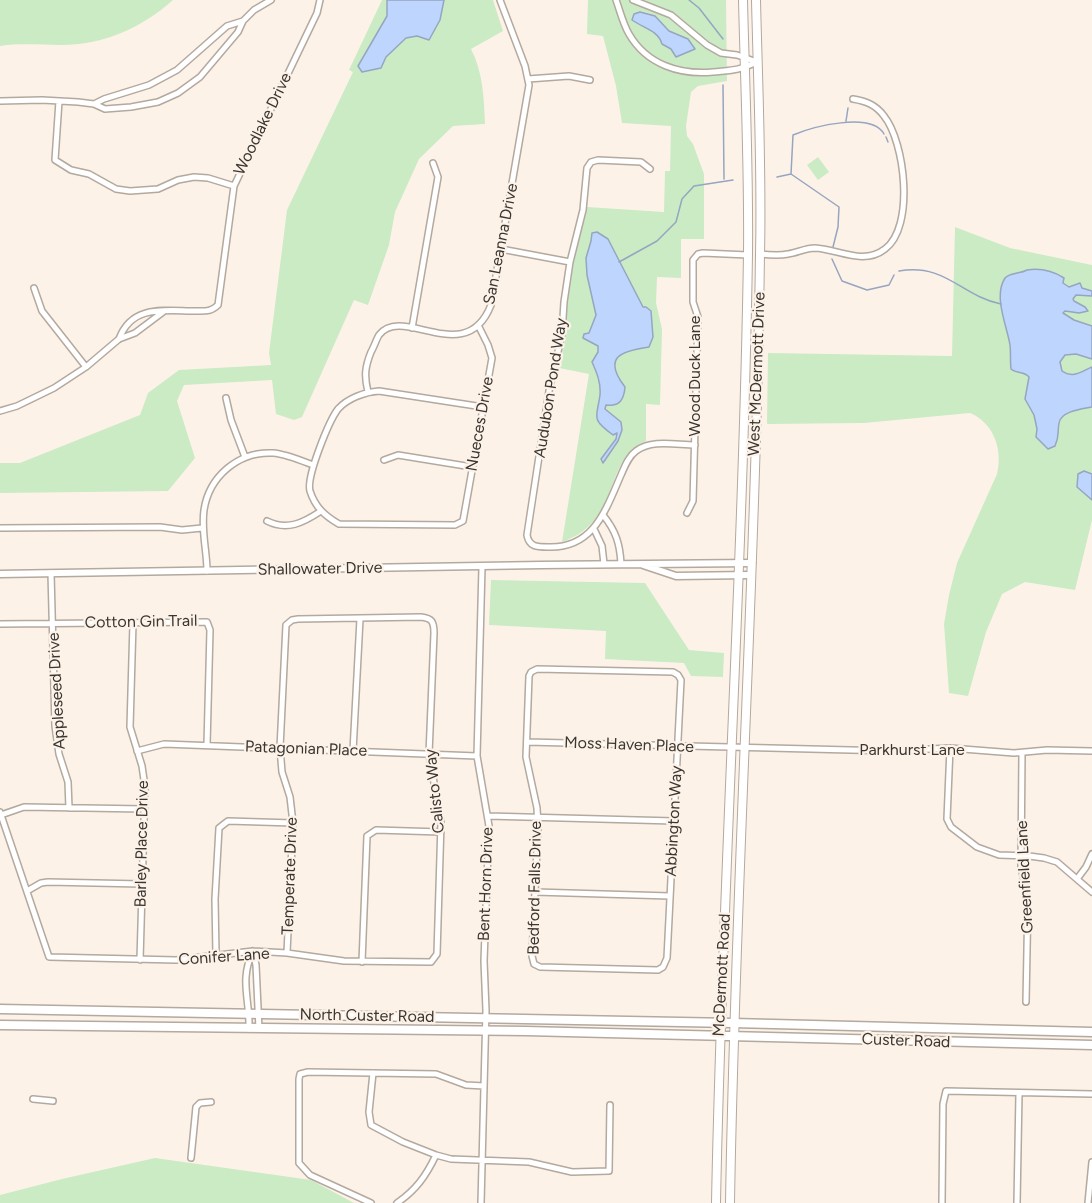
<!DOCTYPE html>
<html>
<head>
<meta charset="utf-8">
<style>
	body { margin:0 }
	canvas { display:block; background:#fdf2e8 }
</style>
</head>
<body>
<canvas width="1092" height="1203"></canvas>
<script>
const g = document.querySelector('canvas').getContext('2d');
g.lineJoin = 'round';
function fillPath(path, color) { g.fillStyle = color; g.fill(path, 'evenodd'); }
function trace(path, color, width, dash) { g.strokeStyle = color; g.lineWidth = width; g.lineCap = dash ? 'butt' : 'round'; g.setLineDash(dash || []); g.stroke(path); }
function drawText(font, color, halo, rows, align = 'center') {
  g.font = font + ' Figtree,sans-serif'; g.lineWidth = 4.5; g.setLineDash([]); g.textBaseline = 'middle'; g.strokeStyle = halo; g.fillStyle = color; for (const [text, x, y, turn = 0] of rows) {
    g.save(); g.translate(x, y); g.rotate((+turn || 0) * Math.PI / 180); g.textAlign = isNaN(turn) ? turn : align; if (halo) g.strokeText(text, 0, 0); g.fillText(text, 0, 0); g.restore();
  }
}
fillPath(new Path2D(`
	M0,0H173C142,28 103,45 61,45C40,45 21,43 0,46Z
	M382,0H493L503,31L471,49C483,72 484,98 485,124L453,126L419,159L395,212L389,245L368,305L354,300L302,417L294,420L276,414L272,380L184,385L177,401L195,458L168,491L0,493V463H20L140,415L148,393L179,370L271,365L269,353L287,210L353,72L349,70Z
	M588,0H726L727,81L698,86L691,92L686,126L687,136L693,144L704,174V239H681V278L657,277L656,303L662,329L660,405L646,404V441C601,461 623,521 562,542L589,374L559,368L567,331V304L578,238L587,207L664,212L665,171H670L671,126L622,123L616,86L603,36L587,34Z
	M818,157L829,172L818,180L807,165Z
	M955,227L1010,248L1092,265V520L1075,590L1025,582L1002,594L986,632L968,696L949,693L944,624L949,595L957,563L997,474C1003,450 994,423 970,413L864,423L767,424L768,353L952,356Z
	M491,580L645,583L689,650L724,653L723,677L691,676L684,663L605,659L606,631L489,625Z
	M155,1158L311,1180L354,1203H0V1195L62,1179Z`), '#cbebc5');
const water = new Path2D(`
	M387,0H444L440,20L429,40L417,36L406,38L386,57L381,68L362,72L358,66L387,16Z
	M640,12L655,16L669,31L688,39L695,49L676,57L671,49L662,44C658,30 643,28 632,20L634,14Z
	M597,232L608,239L643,307H646L651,311L653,337L649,347C621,351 602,357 625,387C624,399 620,407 606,405L605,409L621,422L622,430L618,441L603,463L601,459L616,439L617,433L613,435C590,418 597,418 600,395C601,383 597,373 592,362L598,352V346L583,338L584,334L589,333L596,315L587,275L586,258L591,241L592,233Z
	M1027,270C1040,268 1053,271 1064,278L1063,283L1069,287L1080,283L1082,288L1092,291V296L1076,295L1073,299L1074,301L1085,307L1088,311L1079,313L1065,311L1063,313L1074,320L1092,326V359L1076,354L1065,355L1060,362L1062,371C1073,379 1082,371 1092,367V407C1082,409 1061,411 1059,423C1057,434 1060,434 1055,446L1048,449L1036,437L1037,429L1034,415L1025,399L1029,377C1024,371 1017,374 1011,369C1010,361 1011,353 1010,345C1007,326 993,296 1005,278C1010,272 1020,274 1027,270Z
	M1084,471L1092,474V500L1077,487L1078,474Z`);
fillPath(water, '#bed5fe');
trace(water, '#96a5c0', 1.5);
trace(new Path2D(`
	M689,0L699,8L723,39
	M723,85L724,179
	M846,121L848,108
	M886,137L888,142
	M791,174L793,135C812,127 871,111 884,134
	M777,177L791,174L839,207L838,227L833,247
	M832,259L842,281L867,290L889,285L894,275
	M619,262L657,241L676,222L682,199L694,186L733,180
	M899,271C946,263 961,296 1001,304`), '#96a5c0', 1.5);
const minor = new Path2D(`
	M616,0C620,11 623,24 629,34C647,65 680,75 713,72C733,70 737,71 757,62
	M633,0L671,15L707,45L721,53L737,55L757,62
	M528,79L569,76L590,80
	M0,101L42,100L78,102L94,104L105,109L131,107L158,102L178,93L200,77L238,32L243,21
	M59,101L55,160L71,170L89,174L116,189L130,191L158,189L178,180L194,177L208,178L234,186
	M94,104L104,99L149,85L177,70L227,26L243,21L254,10L271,0
	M650,169L641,162L598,160L591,162L587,168L583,210L570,262L564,302L562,334L549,391L527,535C529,547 537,547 548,547C594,549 606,509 621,475C625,466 628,457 636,451C652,439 676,445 695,445
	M501,249L570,262
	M760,254C769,255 779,256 788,254C797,253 805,248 815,248C838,249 863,266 885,249C915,227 905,142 884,116C876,105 866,101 853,99
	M34,288L42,311L86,367
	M479,327L488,345L492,358L463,521L455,525L339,524C325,516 315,507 310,491C306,477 329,421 338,409C348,398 365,392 379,391L483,407
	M412,328L438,177L433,163
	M119,339C132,304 165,311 196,311C205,311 211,312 218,305L234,186L317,13L320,0
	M368,392C364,376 365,367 371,352C374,347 376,340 379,335C403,304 466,369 491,305L529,85L525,66L500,0
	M226,398L231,420L245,457
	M0,411L17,406L54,388L86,367L119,339L135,333L163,312
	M384,460L398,455L472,467
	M687,513L693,501L698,317L693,302V260L698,254L703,253L748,255
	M603,515C616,531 620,544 621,564
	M267,521C287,531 303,523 321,511
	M0,528L160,527L182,530L202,528
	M594,529L602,546L604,564
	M207,571C207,551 201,531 204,510C209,477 238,451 273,453C286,454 300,460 313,465
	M51,573L55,726L59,754L68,782L69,808
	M133,623L130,727L142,766L145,787L140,960
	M0,624L207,622L210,630L207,745
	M537,669L673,672L678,675L681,680L667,958L663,967L658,970L540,967L534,964L532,956L538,827L537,808L526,757L529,676L531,672Z
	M527,742L891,751L950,748L1014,753L1047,750L1092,751
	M950,748L947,819L951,827L977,847L999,855L1029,856L1044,858L1057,862L1092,892
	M137,751L164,744L477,756
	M353,751L360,619
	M1022,753L1021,867L1028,897L1026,1002
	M0,812L49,957L176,960L253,951L287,953L344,961L431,962L437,954L441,823L429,754L434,633C434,622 432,618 421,617L298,619L292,620L286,625L280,748L282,772L290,797L293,823L287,953
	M1,815L24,807L144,809
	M488,816L674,821
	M1077,879L1086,867L1092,854
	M27,891L41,883L48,882L142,884
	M535,892L670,896
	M253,951L256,965L259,1029
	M216,954L215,899L219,828L228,821L293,823
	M362,962L367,836L376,830L441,832
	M249,1029C250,999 239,980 253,951
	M373,1073L369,1112L371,1125L403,1142L436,1155L451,1159L529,1162L572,1172L609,1171L610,1105
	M33,1099L53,1101
	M191,1158L196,1107L200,1103L211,1102
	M371,1203L310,1175L299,1163V1079L300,1074L308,1072L436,1074L466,1085L484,1086
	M397,1203C416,1190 426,1176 436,1155
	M481,1203L486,1010L484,961L489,826L477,756L482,567
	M942,1203L943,1104L946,1091L1092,1094
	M1017,1203L1019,1093
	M1088,1203L1092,1162`);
const tertiary = new Path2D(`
	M643,565L676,576L751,575
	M0,574L541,565L752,563`);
const secondary = new Path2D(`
	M716,1203C722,887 743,571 748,254C749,169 745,85 743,0
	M730,1203C735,887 756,570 760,254C762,169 758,85 756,0`);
const primary = new Path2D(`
	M0,1009L733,1023L1092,1032
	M0,1025L526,1031L1092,1045`);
trace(minor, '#b3a99f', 8);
trace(tertiary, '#b3a99f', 9);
trace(secondary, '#b3a99f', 10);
trace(primary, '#b3a99f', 11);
trace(minor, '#fff', 5);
trace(tertiary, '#fff', 6);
trace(secondary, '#fff', 8);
trace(primary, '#fff', 8);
drawText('16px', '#3a3631', '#fdf2e8', [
	["Woodlake Drive",263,124,-64],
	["San Leanna Drive",501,244,-79],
	["West McDermott Drive",757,374,-88],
	["Wood Duck Lane",695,376,-90],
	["Audubon Pond Way",551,388,-81],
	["Nueces Drive",480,424,-80],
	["Shallowater Drive",320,569,-1],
	["Cotton Gin Trail",141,622,-1],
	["Appleseed Drive",57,691,-93],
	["Moss Haven Place",629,745,2],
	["Patagonian Place",306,749,2],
	["Parkhurst Lane",912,750],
	["Calisto Way",435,791,-96],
	["Abbington Way",674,821,-87],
	["Barley Place Drive",142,844,-89],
	["Temperate Drive",290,876,-88],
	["Greenfield Lane",1025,877,-93],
	["Bent Horn Drive",486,884,-88],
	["Bedford Falls Drive",535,888,-89],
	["Conifer Lane",224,957,-4],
	["McDermott Road",722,975,-87],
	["North Custer Road",367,1016,1],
	["Custer Road",906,1041,2]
]);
</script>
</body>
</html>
